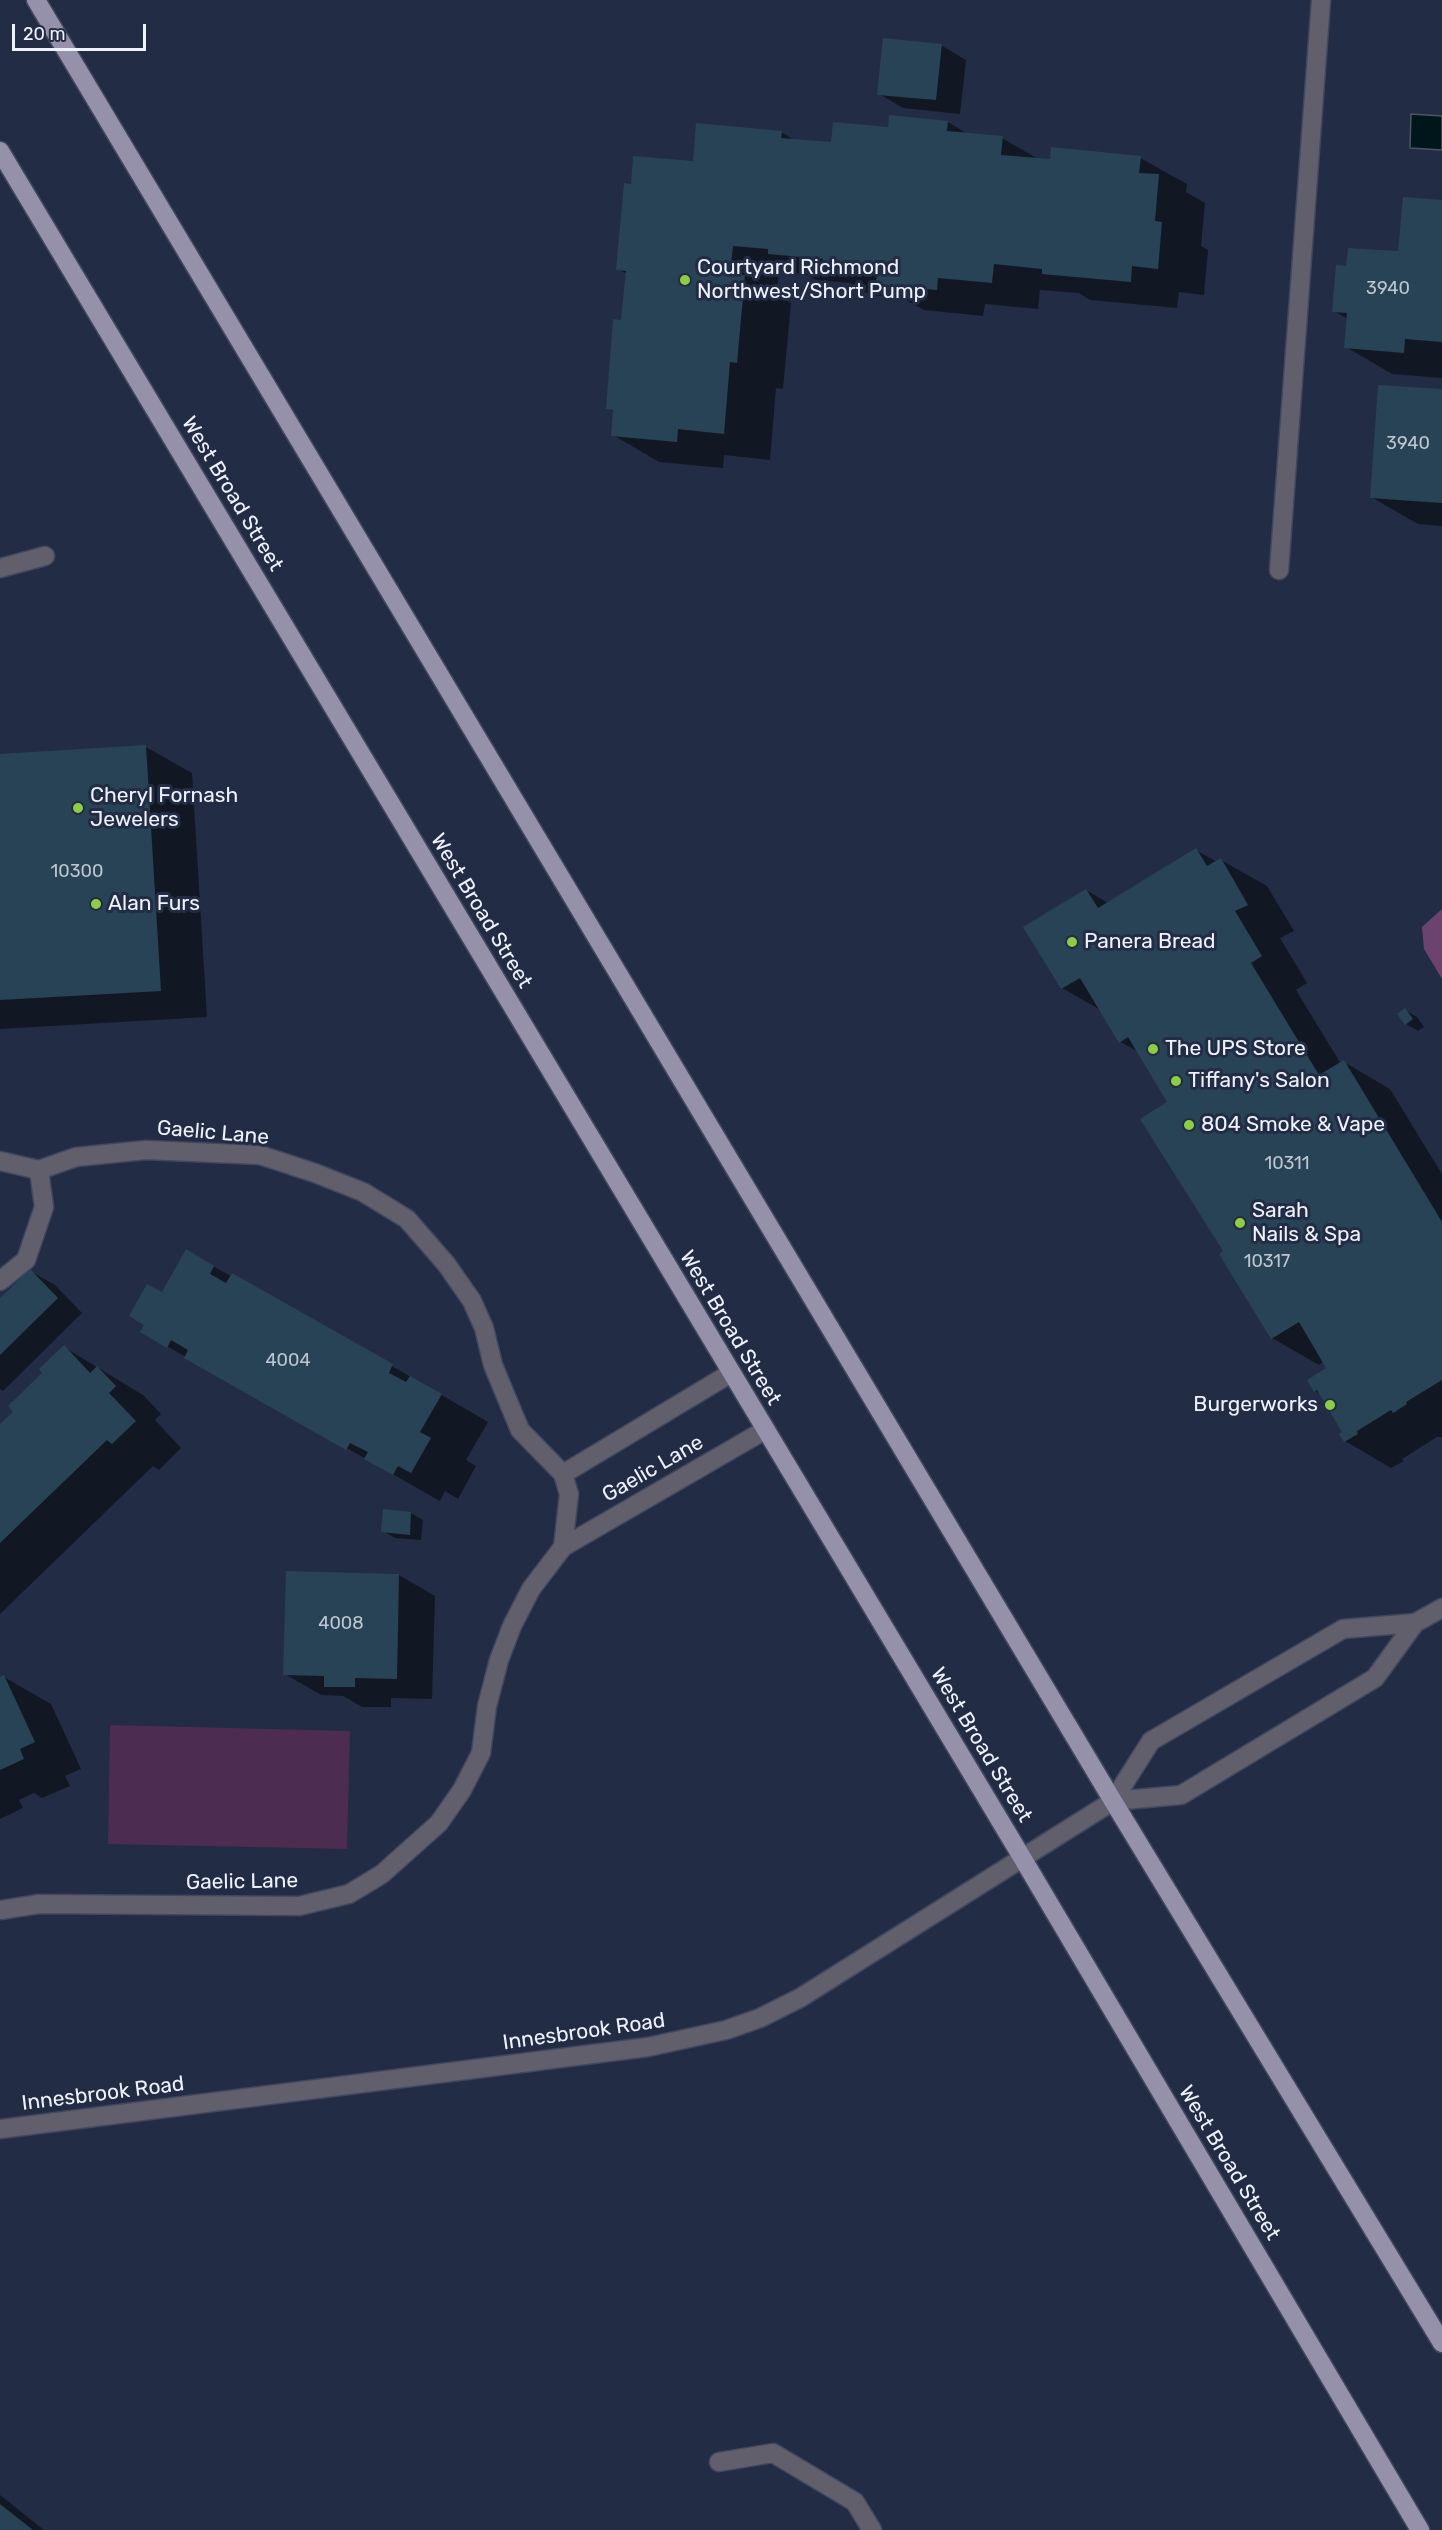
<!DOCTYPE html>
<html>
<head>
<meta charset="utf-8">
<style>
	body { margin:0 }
	#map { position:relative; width:1442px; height:2530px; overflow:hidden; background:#232c45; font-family:Rubik,sans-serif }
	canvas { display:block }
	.scale { position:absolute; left:12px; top:24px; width:134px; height:27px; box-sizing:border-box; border:3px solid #eff3fd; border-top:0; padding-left:8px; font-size:18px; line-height:21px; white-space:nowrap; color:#eff3fd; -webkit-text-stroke:4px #232c45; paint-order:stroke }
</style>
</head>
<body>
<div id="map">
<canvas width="1442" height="2530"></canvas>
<div class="scale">20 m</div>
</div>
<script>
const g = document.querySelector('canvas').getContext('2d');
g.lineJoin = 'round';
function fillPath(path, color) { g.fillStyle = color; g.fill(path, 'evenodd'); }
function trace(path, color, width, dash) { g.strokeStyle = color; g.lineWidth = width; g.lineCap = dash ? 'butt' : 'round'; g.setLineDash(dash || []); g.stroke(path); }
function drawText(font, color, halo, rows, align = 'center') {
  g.font = font + ' Rubik,sans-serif'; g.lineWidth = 6; g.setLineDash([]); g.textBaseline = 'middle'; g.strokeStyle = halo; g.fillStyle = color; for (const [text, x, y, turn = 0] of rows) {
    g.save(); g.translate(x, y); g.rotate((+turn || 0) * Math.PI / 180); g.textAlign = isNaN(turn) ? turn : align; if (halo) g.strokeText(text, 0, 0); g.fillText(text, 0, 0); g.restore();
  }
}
fillPath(new Path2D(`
	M110,1725L350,1731L347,1849L108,1844Z`), '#4c2c50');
fillPath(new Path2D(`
	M1442,909V979L1424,949L1422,927Z`), '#6a446f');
const water = new Path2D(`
	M1411,114L1442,116V150L1410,148Z`);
fillPath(water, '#00161a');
trace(water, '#48585e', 1.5);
fillPath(new Path2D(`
	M941,45L966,60L960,114L903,108L879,94Z
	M948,122L969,135L1002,138L1040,160L1140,158L1187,184L1186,192L1205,203L1201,246L1208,250L1204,295L1179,292L1177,308L1090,300L1079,293L1040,290L1038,309L985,304L983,316L924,310L902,298L870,295L850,283L816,280L805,274L779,272L777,295L791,303L783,389L776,388L770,460L724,455L723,468L659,462L613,435L615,412L607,408L623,321L627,274L618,269L632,185L781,132L796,141L832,144L889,128Z
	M1442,201V378L1392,374L1346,347L1348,319L1334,311L1348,268L1399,253Z
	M1442,391V526L1418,524L1371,497Z
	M146,747L192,773L207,1017L0,1029V755Z
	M1196,850L1217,862L1221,860L1267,886L1294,931L1280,938L1307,983L1296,990L1341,1064L1344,1062L1390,1089L1442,1174V1437H1437L1402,1459L1404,1461L1391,1468L1345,1441L1344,1432L1322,1395L1315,1391L1328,1368L1324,1361L1319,1365L1272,1338L1225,1252L1169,1103L1139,1052L1120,1042L1102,1011L1062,988L1086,890L1108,903Z
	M1405,1010L1417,1017L1424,1027L1418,1031L1406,1024Z
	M186,1251L392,1366L488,1422L466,1460L476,1466L458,1499L445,1491L440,1501L142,1332Z
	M30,1271L55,1285L82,1313L3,1391L0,1389V1300Z
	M64,1347L143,1395L161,1414L155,1420L181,1448L159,1470L153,1466L0,1614V1426L16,1412Z
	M385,1511L411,1513L423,1520L421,1540L395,1538L383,1531Z
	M399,1575L435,1596L432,1699L391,1698V1707H362L343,1696L321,1695L285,1674Z
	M4,1677L51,1704L81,1769L65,1776L70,1786L42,1798L34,1793L19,1800L23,1808L0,1819V1679Z
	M0,2495L44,2530H0Z`), '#0007');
fillPath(new Path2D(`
	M883,38L942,44L936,100L877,95Z
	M889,115L948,121L947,131L1003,136L1001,155L1050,159L1051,147L1141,156L1139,173L1159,174L1155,221L1162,222L1158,269L1132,266L1131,282L1042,274V269L994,264L992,283L938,278L937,290L876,284L877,274L822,269L823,259L768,254V249L733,246L730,274L745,275L737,363L730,362L724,434L678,429L677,442L611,436L613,410L606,409L613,319L621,320L626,271L616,270L624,183L631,184L633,156L693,161L696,123L782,131L781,138L831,142L833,122L888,127Z
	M1403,197L1442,200V342L1405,339L1404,353L1344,348L1347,313L1332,312L1336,265L1346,266L1348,248L1398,251Z
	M1378,385L1442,389V503L1370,498Z
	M146,745L161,991L0,1000V754Z
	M1196,848L1207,866L1221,858L1248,905L1235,911L1262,956L1251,963L1319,1075L1344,1060L1442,1222V1380L1406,1402L1407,1404L1393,1413L1391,1410L1357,1431L1358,1434L1344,1442L1339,1434L1342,1432L1317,1390L1314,1392L1307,1380L1326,1368L1299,1322L1271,1339L1219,1254L1223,1251L1140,1119L1167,1102L1128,1037L1119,1043L1080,978L1061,989L1023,927L1086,889L1098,908Z
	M1405,1008L1413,1019L1405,1025L1397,1014Z
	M186,1249L214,1266L210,1274L226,1283L232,1273L393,1364L389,1373L406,1382L410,1376L442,1394L420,1432L431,1438L411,1473L398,1466L393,1475L364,1459L368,1452L350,1443L346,1450L184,1358L188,1350L171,1340L167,1348L140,1332L144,1325L129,1316L147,1284L162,1292Z
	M30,1269L58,1298L0,1355V1298Z
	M64,1345L90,1373L97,1366L116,1386L109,1393L136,1421L112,1444L107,1440L0,1543V1424L13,1412L8,1406L42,1373L39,1369Z
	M383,1509L411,1512L410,1535L381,1532Z
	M286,1571L399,1574L397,1679L355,1678V1687H324V1676L283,1675Z
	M4,1675L35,1742L20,1749L24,1759L0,1770V1677Z
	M0,2504L33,2530H0Z`), '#284356');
const lane = new Path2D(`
	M0,568L45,556
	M1279,570L1321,0
	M0,1161L39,1170
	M563,1474L731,1373
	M1113,1801L1181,1795L1375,1678L1415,1623L1442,1608
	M1113,1801L1151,1741L1343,1629L1415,1623
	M719,2462L773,2453L855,2502L872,2530`);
const street = new Path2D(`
	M0,1281L26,1260L44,1207L39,1170L76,1157L146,1150L260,1155L315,1173L363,1192L407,1219L447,1265L472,1301L484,1328L493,1365L520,1430L563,1474L569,1494L563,1547L531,1589L512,1626L499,1660L487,1706L481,1753L462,1790L439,1823L382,1874L349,1894L299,1906L39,1904L0,1910
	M563,1547L765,1430
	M0,2129L648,2047L726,2030L760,2018L800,1998L1113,1801`);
const primary = new Path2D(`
	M36,0L1113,1801L1442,2343
	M0,151L1023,1859L1420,2530`);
trace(lane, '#40485f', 21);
trace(street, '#40485f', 21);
trace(primary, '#40485f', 21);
trace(lane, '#625f6d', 18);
trace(street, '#625f6d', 18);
trace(primary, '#9691ab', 18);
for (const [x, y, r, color] of [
	[685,280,6,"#8ecd43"],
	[78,808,6,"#8ecd43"],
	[96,904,6,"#8ecd43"],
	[1072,942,6,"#8ecd43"],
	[1153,1049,6,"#8ecd43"],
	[1176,1081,6,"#8ecd43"],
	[1189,1125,6,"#8ecd43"],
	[1240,1223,6,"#8ecd43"],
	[1330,1405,6,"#8ecd43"]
]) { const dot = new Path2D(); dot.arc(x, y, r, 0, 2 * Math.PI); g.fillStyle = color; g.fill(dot); trace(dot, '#232c45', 2); }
drawText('18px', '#bdc7d3', null, [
	["3940",1388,289],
	["3940",1408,444],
	["10300",77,872],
	["10311",1287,1164],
	["10317",1267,1262],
	["4004",288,1361],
	["4008",341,1624]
]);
drawText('21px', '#eff3fd', '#232c45', [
	["Courtyard Richmond",697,268],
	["Northwest/Short Pump",697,292],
	["Cheryl Fornash",90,796],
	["Jewelers",90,820],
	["Alan Furs",108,904],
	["Panera Bread",1084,942],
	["The UPS Store",1165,1049],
	["Tiffany's Salon",1188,1081],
	["804 Smoke & Vape",1201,1125],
	["Sarah",1252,1211],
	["Nails & Spa",1252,1235],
	["Burgerworks",1318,1405,"right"]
], 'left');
drawText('21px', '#eff3fd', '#232c45', [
	["West Broad Street",232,494,59],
	["West Broad Street",481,911,59],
	["Gaelic Lane",213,1133,5],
	["West Broad Street",730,1328,59],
	["Gaelic Lane",653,1469,-30],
	["West Broad Street",981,1745,59],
	["Gaelic Lane",242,1882,-1],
	["Innesbrook Road",584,2032,-8],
	["Innesbrook Road",103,2094,-7],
	["West Broad Street",1229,2163,59]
]);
</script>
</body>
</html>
